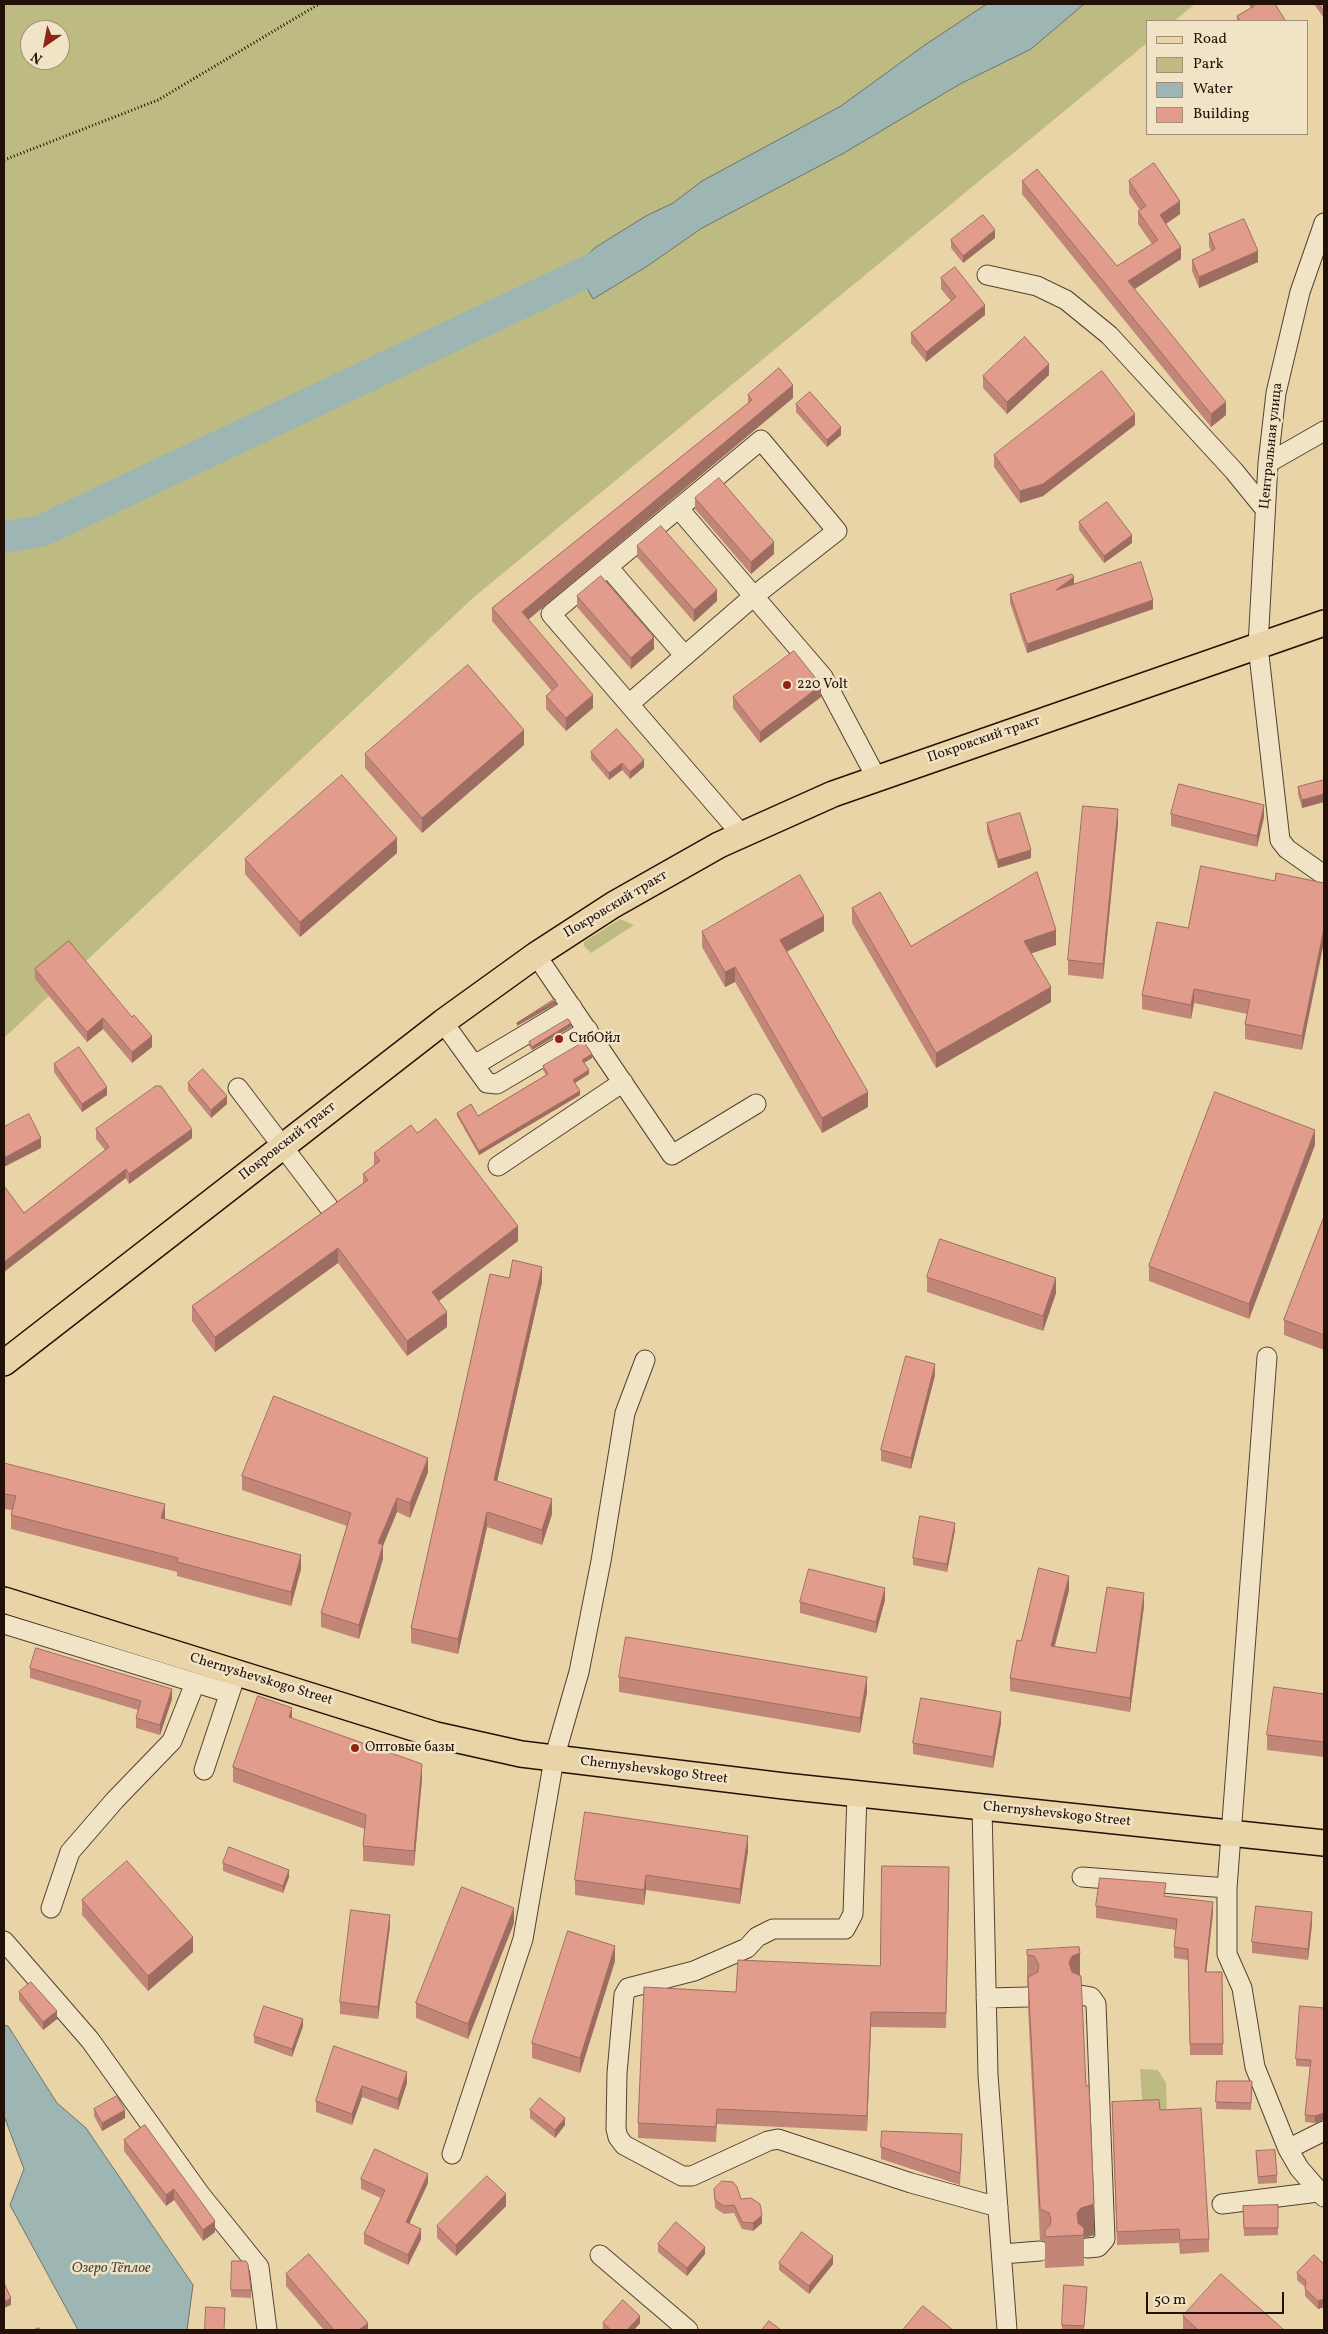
<!DOCTYPE html>
<html>
<head>
<meta charset="utf-8">
<style>
	body { margin:0 }
	#map { position:relative; width:1328px; height:2334px; overflow:hidden; background:#e9d4a7; font-family:Vollkorn,serif }
	canvas { display:block }
	.frame { position:absolute; inset:0; border:5px solid #231109; pointer-events:none }
	.legend { position:absolute; left:1146px; top:20px; width:162px; height:115px; box-sizing:border-box; background:#f1e3c6; border:1px solid #9f8f7a; margin:0; padding:6px 9px; list-style:none; font-size:15px; color:#231109 }
	.legend li { display:flex; align-items:center; gap:10px; height:25px }
	.legend b { width:25px; border:1px solid #9f8f7a }
	.north { position:absolute; left:20px; top:20px; width:50px; height:50px; box-sizing:border-box; background:#f1e3c6; border:1px solid #9f8f7a; border-radius:50%; rotate:213deg; font-size:14px; font-weight:700; line-height:20px; text-align:center; color:#231109 }
	.north::after { content:''; display:block; margin:auto; width:18px; height:22px; background:#8f2418; clip-path:polygon(50% 0,100% 100%,50% 72%,0 100%) }
	.scale { position:absolute; left:1146px; top:2292px; width:138px; height:22px; box-sizing:border-box; border:2px solid #231109; border-top:0; padding-left:6px; font-size:15px; line-height:18px; white-space:nowrap; color:#231109; -webkit-text-stroke:4px #f1e3c6; paint-order:stroke }
</style>
</head>
<body>
<div id="map">
<canvas width="1328" height="2334"></canvas>
<div class="frame"></div>
<ul class="legend">
<li><b style="height:6px;background:#e9d4a7"></b>Road</li>
<li><b style="height:14px;background:#bebb82"></b>Park</li>
<li><b style="height:14px;background:#9db5b3"></b>Water</li>
<li><b style="height:14px;background:#e19c8c"></b>Building</li>
</ul>
<div class="north">N</div>
<div class="scale">50 m</div>
</div>
<script>
const g = document.querySelector('canvas').getContext('2d');
g.lineJoin = 'round';
function fillPath(path, color) { g.fillStyle = color; g.fill(path, 'evenodd'); }
function trace(path, color, width, dash) { g.strokeStyle = color; g.lineWidth = width; g.lineCap = dash ? 'butt' : 'round'; g.setLineDash(dash || []); g.stroke(path); }
function drawText(font, color, halo, rows, align = 'center') {
  g.font = font + ' Vollkorn,serif'; g.lineWidth = 5; g.setLineDash([]); g.textBaseline = 'middle'; g.strokeStyle = halo; g.fillStyle = color; for (const [text, x, y, turn = 0] of rows) {
    g.save(); g.translate(x, y); g.rotate((+turn || 0) * Math.PI / 180); g.textAlign = isNaN(turn) ? turn : align; if (halo) g.strokeText(text, 0, 0); g.fillText(text, 0, 0); g.restore();
  }
}
fillPath(new Path2D(`
	M4,4H1195L1174,21H1147V43L474,597L4,1038ZM30,30H60V60H30Z
	M620,919L634,925L591,953L584,946V942Z
	M1140,2069L1158,2070L1166,2083L1167,2113H1143Z`), '#bebb82');
const water = new Path2D(`
	M987,4H1084L1031,49L960,84L844,153L702,228L646,267L593,299L575,266L596,247L646,216L673,203L702,181L841,106L922,47Z
	M4,2025L8,2026L57,2103L86,2128L193,2285L187,2330H78L10,2205L24,2169L4,2116Z`);
fillPath(water, '#9db5b3');
trace(water, '#6c736f', 1);
trace(new Path2D(`
	M4,537L41,531L599,266L619,254`), '#9db5b3', 32);
const minor = new Path2D(`
	M1324,223L1300,292L1276,393L1268,463L1258,646L1280,840L1287,849L1324,875
	M987,275L1037,286L1066,300L1109,335L1234,471L1265,509
	M1268,463L1324,431
	M679,509L823,677L877,779
	M608,567L684,655
	M629,704L754,596L837,531L761,440L551,614L742,835
	M536,955L672,1155L756,1104
	M443,1022L487,1083L497,1084L588,1030
	M471,1060L478,1063L572,1007
	M238,1088L328,1206
	M498,1166L623,1082
	M1267,1357L1227,1888V1954L1242,1988L1255,2067L1288,2149L1299,2168L1324,2197
	M4,1624L229,1693
	M204,1770L233,1683
	M857,1794L853,1914L845,1929H773L757,1937L747,1948L694,1971L628,1988L624,1995L617,2073L616,2129L618,2137L624,2145L682,2176H692L768,2141L778,2139L911,2183L998,2207
	M982,1807L988,2075L1007,2330
	M1082,1877L1227,1888
	M51,1908L70,1852L115,1800L172,1741L195,1683
	M4,1941L90,2040L200,2194L259,2267L267,2330
	M1080,1995L1091,1997L1096,2004L1105,2239L1098,2247L1087,2248
	M986,1998L1028,1997
	M1288,2149L1324,2131
	M452,2154L523,1939L554,1759L579,1672L601,1561L625,1413L645,1360
	M1222,2204L1318,2192
	M1002,2254L1040,2251
	M600,2255L688,2330`);
const major = new Path2D(`
	M4,1363L443,1022L536,955L613,905L719,845L833,794L1324,623
	M4,1600L436,1735L521,1754L784,1786L1324,1843`);
trace(minor, '#544230', 21);
trace(major, '#231109', 28);
trace(new Path2D(`
	M4,160L158,100L319,4`), '#231109', 3, [1, 2.5]);
trace(minor, '#f1e3c6', 19);
trace(major, '#e9d4a7', 25);
fillPath(new Path2D(`
	M1248,4H1275L1285,21H1237V16L1251,8Z
	M1314,4H1324L1323,17Z
	M1022,181L1117,266L1152,244L1138,224V211L1140,210L1129,194V181L1180,214L1166,224L1181,259L1135,289L1226,415L1211,427L1022,194Z
	M1209,234L1258,262L1199,288L1192,271V260L1211,251L1209,246Z
	M995,238L963,263L951,248V240Z
	M941,278L985,315L926,362L911,343V333L951,301L941,289Z
	M1049,375L1007,414L983,388V376Z
	M748,395L793,398L528,619L593,708L566,731L546,709V696L552,691L492,621V608L748,404Z
	M796,404L841,435L827,447L796,412Z
	M1135,425L1043,496L1020,503L994,467V455Z
	M695,498L774,554L751,574L695,509Z
	M1079,522L1132,543L1104,563L1079,530Z
	M637,546L717,601L694,622L637,557Z
	M1074,584L1153,609L1027,653L1010,603V594Z
	M577,596L654,649L631,669L577,607Z
	M733,697H821L760,743L733,708Z
	M524,745L422,833L365,768V754Z
	M591,752L644,767L630,779L622,770L609,780L591,759Z
	M1324,780V802L1302,808L1298,794V787Z
	M1171,814L1264,817L1257,847L1171,826Z
	M987,823L1031,858L998,868L987,831Z
	M1118,824L1103,979L1068,975V960Z
	M397,853L300,937L245,874V859Z
	M1275,881L1324,883L1302,1050L1245,1039V1024L1247,1014L1194,1003L1191,1019L1142,1009V995L1188,928Z
	M852,908L911,946L1056,945L1031,953L1051,1002L936,1068L852,923Z
	M824,931L787,952L868,1107L822,1133L735,982L725,987L702,947V932Z
	M35,969L152,1047L132,1063L103,1029L87,1042L35,979Z
	M571,1027L532,1050L529,1046V1042Z
	M592,1058L584,1063L589,1074L575,1083L580,1095L479,1155L457,1116V1113L478,1116L546,1075L543,1070V1066Z
	M54,1064L107,1095L82,1112L54,1072Z
	M188,1083L227,1104L211,1118L188,1090Z
	M96,1129L192,1138L129,1184L126,1178L24,1213L105,1150L96,1139Z
	M417,1133L518,1241L439,1301L447,1327L407,1356L338,1263L215,1352L192,1321V1306L363,1183V1174L374,1166V1153Z
	M1315,1145L1249,1319L1149,1281V1266Z
	M1324,1217V1350L1284,1335V1320Z
	M927,1277L1056,1293L1043,1331L927,1292Z
	M509,1278L542,1282L497,1481L552,1514L542,1545L487,1527L458,1654L411,1643V1628Z
	M935,1375L911,1469L881,1461V1450Z
	M4,1463L165,1519L301,1569L291,1606L177,1576V1572L11,1529V1515L12,1510L4,1509Z
	M428,1472L410,1518L397,1512L383,1545V1559L359,1639L321,1627V1613L347,1526L242,1490V1476Z
	M955,1530L947,1572L913,1565V1558Z
	M1069,1590L1055,1646L1096,1653L1144,1606L1130,1712L1010,1691V1678L1021,1641Z
	M885,1600L876,1633L800,1613V1602Z
	M30,1668L172,1699L160,1735L136,1728V1718L138,1710L30,1678Z
	M619,1677L867,1692L860,1733L619,1692Z
	M1324,1694V1757L1267,1750V1735Z
	M292,1718L422,1779L414,1866L363,1861V1846L365,1829L233,1782V1767Z
	M1001,1723L993,1768L913,1754V1743Z
	M748,1851L740,1904L646,1890L644,1905L575,1895V1880Z
	M223,1863L289,1877L283,1893L223,1871Z
	M949,1882L946,2028L871,2027L867,2131L717,2124L716,2142L638,2138V2123L736,1992L880,1966Z
	M1165,1896L1213,1913L1206,1972H1222L1223,2055H1190L1188,1960L1174,1958V1947L1176,1930L1096,1918V1906Z
	M82,1900L193,1952L148,1991L82,1915Z
	M514,1923L468,2039L416,2018V2003Z
	M1312,1924L1308,1960L1252,1953V1942Z
	M390,1926L378,2019L340,2014V2002Z
	M1027,1950L1080,1975L1094,2235L1084,2238V2266L1045,2268V2242L1040,2240L1028,2008V1986H1027Z
	M615,1961L580,2073L532,2058V2043Z
	M19,1992L57,2019L43,2030L19,2000Z
	M1324,2008L1315,2123L1305,2122V2115L1310,2067L1296,2066V2059Z
	M303,2026L292,2057L254,2043V2036Z
	M334,2046L407,2083L398,2110L362,2097L352,2125L316,2112V2101Z
	M1217,2081H1252L1251,2110L1216,2109Z
	M1112,2102L1160,2110L1209,2239V2252L1180,2254L1179,2243L1117,2245Z
	M94,2109L125,2118L102,2131L94,2116Z
	M530,2110L565,2125L555,2138L530,2118Z
	M145,2125L215,2232L203,2241L174,2200L166,2206L124,2151V2140Z
	M962,2145L960,2185L881,2159V2147Z
	M1256,2151L1277,2175V2183L1258,2184Z
	M361,2179L428,2183L409,2223L421,2239L408,2265L364,2244V2234L381,2198L361,2189Z
	M714,2189L741,2199L762,2223L753,2231L742,2229L734,2213L724,2214L715,2208Z
	M1278,2205V2235L1244,2236L1243,2206Z
	M506,2206L456,2256L437,2238V2226Z
	M658,2244L705,2254L687,2276L658,2252Z
	M779,2263L833,2264L809,2294L779,2270Z
	M1324,2264V2307L1318,2309L1305,2296V2287L1297,2280V2273Z
	M286,2274L368,2330H324L286,2286Z
	M231,2290H251V2298L231,2297Z
	M1087,2295L1084,2330H1062V2325Z
	M1183,2316L1284,2330H1183Z
	M603,2323H640L634,2330H603Z`), '#c28678');
fillPath(new Path2D(`
	M1324,9V16L1323,17V10Z
	M1180,201V214L1160,228V215Z
	M995,230V238L963,263V256Z
	M1181,247V259L1128,293V281Z
	M1258,251V262L1199,288V277Z
	M985,305V315L926,362V352Z
	M1049,364V375L1007,414V402Z
	M793,385V398L522,625V612Z
	M1226,402V415L1211,427V414Z
	M1135,414V425L1043,496L1020,503V491Z
	M841,427V435L827,447V440Z
	M1132,535V543L1104,563V556Z
	M774,542V554L751,574V562Z
	M1074,577V586L1056,590Z
	M717,590V601L694,622V610Z
	M1153,600V609L1027,653V644Z
	M654,637V649L631,669V658Z
	M821,685V697L760,743V732Z
	M593,695V708L566,731V718Z
	M524,730V745L422,833V818Z
	M644,760V767L630,779V772Z
	M622,763V770L609,780V773Z
	M1324,794V802L1302,808V800Z
	M1264,805V817L1257,847V836Z
	M1118,809V824L1103,979V964Z
	M397,838V853L300,937V922Z
	M1031,850V858L998,868V860Z
	M824,916V931L780,955V940Z
	M1324,928V942L1302,1050V1036Z
	M1056,930V945L1024,956V941Z
	M735,967V982L725,987V972Z
	M1051,987V1002L936,1068V1053Z
	M1194,989V1003L1191,1019V1005Z
	M556,1000V1004L517,1026V1023Z
	M103,1018V1029L87,1042V1032Z
	M571,1023V1027L532,1050V1047Z
	M152,1036V1047L132,1063V1052Z
	M592,1054V1058L582,1064V1060Z
	M589,1070V1074L573,1084V1080Z
	M107,1087V1095L82,1112V1104Z
	M580,1091V1095L479,1155V1151Z
	M868,1092V1107L822,1133V1118Z
	M227,1096V1104L211,1118V1110Z
	M192,1129V1138L129,1184V1174Z
	M1315,1130V1145L1249,1319V1304Z
	M41,1138V1148L4,1167V1158Z
	M126,1169V1178L4,1272V1262Z
	M518,1226V1241L432,1306V1292Z
	M338,1248V1263L215,1352V1337Z
	M542,1267V1282L494,1495V1480Z
	M1056,1278V1293L1043,1331V1316Z
	M447,1312V1327L407,1356V1341Z
	M935,1364V1375L911,1469V1458Z
	M428,1458V1472L410,1518V1503Z
	M397,1498V1512L378,1558V1543Z
	M552,1499V1514L542,1545V1530Z
	M165,1504V1519L161,1518Z
	M487,1512V1527L458,1654V1639Z
	M955,1523V1530L947,1572V1564Z
	M383,1545V1559L359,1639V1625Z
	M301,1555V1569L291,1606V1592Z
	M1069,1576V1590L1051,1659V1646Z
	M885,1588V1600L876,1633V1622Z
	M1144,1593V1606L1130,1712V1698Z
	M867,1677V1692L860,1733V1718Z
	M172,1689V1699L160,1735V1725Z
	M292,1708V1723L289,1717Z
	M1001,1712V1723L993,1768V1757Z
	M422,1764V1779L414,1866V1851Z
	M748,1836V1851L740,1904V1889Z
	M289,1870V1877L283,1893V1886Z
	M646,1875V1890L644,1905V1890Z
	M1213,1902V1913L1205,1984V1972Z
	M514,1908V1923L468,2039V2024Z
	M1312,1912V1924L1308,1960V1949Z
	M390,1915V1926L378,2019V2007Z
	M193,1937V1952L148,1991V1976Z
	M615,1946V1961L580,2073V2058Z
	M1080,1953V1984L1072,1987L1069,1963L1072,1956Z
	M57,2011V2019L43,2030V2022Z
	M871,2012V2027L867,2131V2116Z
	M303,2019V2026L292,2057V2049Z
	M407,2072V2083L398,2110V2099Z
	M362,2086V2097L352,2125V2114Z
	M125,2110V2118L102,2131V2123Z
	M1324,2113V2120L1315,2123V2116Z
	M565,2118V2125L555,2138V2130Z
	M428,2174V2183L406,2231V2222Z
	M174,2189V2200L166,2206V2195Z
	M506,2194V2206L456,2256V2245Z
	M1094,2204V2235L1084,2238V2235H1077V2213L1081,2208Z
	M762,2215V2223L753,2231V2223Z
	M215,2221V2232L203,2241V2230Z
	M421,2229V2239L408,2265V2255Z
	M705,2247V2254L687,2276V2268Z
	M833,2256V2264L809,2294V2286Z
	M11,2298V2305L4,2308V2302Z
	M1324,2299V2307L1318,2309V2301Z
	M640,2316V2323L634,2330H627Z
	M368,2323V2330H359Z`), '#9e6d62');
const building = new Path2D(`
	M1252,4H1275L1285,20L1282,21H1240L1237,16L1254,6Z
	M1319,4H1324V9L1323,10Z
	M1154,163L1180,201L1160,215L1181,247L1128,281L1226,402L1211,414L1022,181L1037,169L1117,266L1158,240L1138,211L1146,206L1129,181Z
	M983,215L995,230L963,256L951,240Z
	M1244,219L1258,251L1199,277L1192,260L1215,249L1209,234Z
	M955,267L985,305L926,352L911,333L956,297L941,278Z
	M1025,337L1049,364L1007,402L983,376Z
	M779,368L793,385L522,612L593,695L566,718L546,696L558,685L492,608L752,400L748,395Z
	M1102,371L1135,414L1043,484L1020,491L994,455Z
	M810,392L841,427L827,440L796,404Z
	M719,478L774,542L751,562L695,498Z
	M1107,502L1132,535L1104,556L1079,522Z
	M661,526L717,590L694,610L637,546Z
	M1141,562L1153,600L1027,644L1010,594L1072,574L1074,577L1056,590Z
	M601,576L654,637L631,658L577,596Z
	M794,651L821,685L760,732L733,697Z
	M468,665L524,730L422,818L365,754Z
	M617,729L644,760L630,772L622,763L609,773L591,752Z
	M342,775L397,838L300,922L245,859Z
	M1324,780V794L1302,800L1298,787Z
	M1179,784L1264,805L1257,836L1171,814Z
	M1083,806L1118,809L1103,964L1068,960Z
	M1020,813L1031,850L998,860L987,823Z
	M1201,866L1275,881L1276,873L1324,883V928L1302,1036L1245,1024L1250,1000L1194,989L1191,1005L1142,995L1157,922L1188,928Z
	M1037,872L1056,930L1024,941L1051,987L936,1053L852,908L880,892L911,946Z
	M800,875L824,916L780,940L868,1092L822,1118L735,967L725,972L702,932Z
	M69,941L132,1017L134,1015L152,1036L132,1052L103,1018L87,1032L35,969Z
	M555,999L556,1000L517,1023Z
	M568,1019L571,1023L532,1047L529,1042Z
	M584,1042L592,1054L582,1060L589,1070L573,1080L580,1091L479,1151L457,1113L471,1104L478,1116L548,1074L543,1066Z
	M79,1047L107,1087L82,1104L54,1064Z
	M203,1069L227,1096L211,1110L188,1083Z
	M156,1086H161L192,1129L129,1174L126,1169L4,1262V1186L24,1213L109,1147L96,1129Z
	M1215,1092L1315,1130L1249,1304L1149,1266Z
	M29,1114L41,1138L4,1158V1127Z
	M436,1119L518,1226L432,1292L447,1312L407,1341L338,1248L215,1337L192,1306L368,1180L363,1174L380,1161L374,1153L411,1125L417,1133Z
	M1324,1217V1335L1284,1320Z
	M940,1239L1056,1278L1043,1316L927,1277Z
	M513,1260L542,1267L494,1480L552,1499L542,1530L487,1512L458,1639L411,1628L490,1274L509,1278Z
	M906,1356L935,1364L911,1458L881,1450Z
	M274,1396L428,1458L410,1503L397,1498L378,1543L383,1545L359,1625L321,1613L351,1513L242,1476Z
	M4,1463L165,1504L161,1518L301,1555L291,1592L177,1562L178,1558L11,1515L16,1496L4,1494Z
	M920,1516L955,1523L947,1564L913,1558Z
	M1039,1568L1069,1576L1051,1646L1096,1653L1107,1587L1144,1593L1130,1698L1010,1678L1017,1640L1021,1641Z
	M809,1569L885,1588L876,1622L800,1602Z
	M626,1637L867,1677L860,1718L619,1677Z
	M36,1648L172,1689L160,1725L136,1718L141,1701L30,1668Z
	M1274,1687L1324,1694V1742L1267,1735Z
	M258,1696L292,1708L289,1717L422,1764L414,1851L363,1846L366,1815L233,1767Z
	M921,1698L1001,1712L993,1757L913,1743Z
	M585,1812L748,1836L740,1889L646,1875L644,1890L575,1880Z
	M229,1847L289,1870L283,1886L223,1863Z
	M127,1861L193,1937L148,1976L82,1900Z
	M882,1866L949,1867L946,2013L871,2012L867,2116L717,2109L716,2127L638,2123L644,1987L736,1992L738,1960L880,1966Z
	M1100,1878L1166,1883L1164,1896L1213,1902L1205,1972H1222L1223,2044H1190L1188,1949L1174,1947L1177,1919L1096,1906Z
	M462,1887L514,1908L468,2024L416,2003Z
	M1256,1906L1312,1912L1308,1949L1252,1942Z
	M351,1910L390,1915L378,2007L340,2002Z
	M568,1931L615,1946L580,2058L532,2043Z
	M1079,1947L1080,1953L1072,1956L1069,1963L1072,1972L1081,1976L1086,2086L1089,2085L1094,2204L1081,2208L1077,2213L1078,2223L1084,2228V2235L1045,2237V2230L1050,2225L1051,2220L1049,2213L1040,2209L1028,1977L1038,1972L1039,1965L1034,1956L1027,1955V1950Z
	M31,1982L57,2011L43,2022L19,1992Z
	M264,2006L303,2019L292,2049L254,2036Z
	M1300,2006L1324,2008V2113L1315,2116L1305,2115L1311,2060L1296,2059Z
	M334,2046L407,2072L398,2099L362,2086L352,2114L316,2101Z
	M1217,2081H1252L1251,2103L1216,2102Z
	M117,2096L125,2110L102,2123L94,2109Z
	M540,2098L565,2118L555,2130L530,2110Z
	M1159,2100L1160,2110L1201,2108L1209,2239L1180,2240L1179,2229L1117,2232L1112,2102Z
	M145,2125L215,2221L203,2230L174,2189L166,2195L124,2140Z
	M882,2131L962,2134L960,2173L881,2147Z
	M375,2149L428,2174L406,2222L421,2229L408,2255L364,2234L385,2190L361,2179Z
	M1275,2150L1277,2175L1258,2177L1256,2151Z
	M487,2176L506,2194L456,2245L437,2226Z
	M722,2181L733,2182L737,2187L741,2199L751,2198L760,2204L762,2215L753,2223L742,2222L734,2205L724,2206L715,2200L714,2189Z
	M1278,2205V2228H1244L1243,2206Z
	M676,2222L705,2247L687,2268L658,2244Z
	M802,2232L833,2256L809,2286L779,2263Z
	M309,2254L368,2323L359,2330H334L286,2274Z
	M1314,2255L1324,2264V2299L1318,2301L1305,2289L1306,2281L1297,2273Z
	M232,2261H246L248,2264L251,2290H231Z
	M1221,2274L1284,2330H1198L1183,2316Z
	M4,2283L11,2298L4,2302Z
	M1064,2285L1087,2287L1084,2326L1062,2325Z
	M623,2300L640,2316L627,2330H611L603,2323Z
	M923,2306L953,2330H903Z
	M206,2307L225,2308L224,2330H205Z
	M769,2321L781,2330H762Z
	M39,2328L40,2330H34Z`);
fillPath(building, '#e19c8c');
trace(building, '#9e6d62', 1);
for (const [x, y, r, color] of [
	[787,685,5,"#8f2418"],
	[559,1039,5,"#8f2418"],
	[355,1748,5,"#8f2418"]
]) { const dot = new Path2D(); dot.arc(x, y, r, 0, 2 * Math.PI); g.fillStyle = color; g.fill(dot); trace(dot, '#f1e3c6', 2); }
drawText('14px', '#231109', '#f1e3c6', [
	["Центральная улица",1272,446,-84],
	["Покровский тракт",984,740,-19],
	["Покровский тракт",616,905,-31],
	["Покровский тракт",288,1142,-38],
	["Chernyshevskogo Street",261,1680,17],
	["Chernyshevskogo Street",654,1771,7],
	["Chernyshevskogo Street",1057,1815,6]
]);
drawText('14px', '#231109', '#f1e3c6', [
	["220 Volt",797,685],
	["СибОйл",569,1039],
	["Оптовые базы",365,1748]
], 'left');
drawText('italic 15px', '#4e4a44', '#f1e3c6', [
	["Озеро Тёплое",111,2269]
]);
</script>
</body>
</html>
